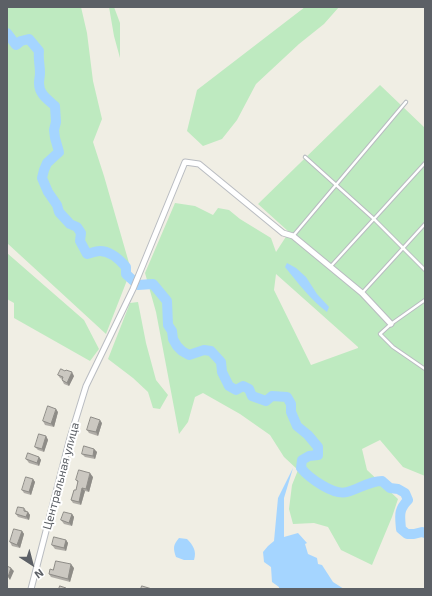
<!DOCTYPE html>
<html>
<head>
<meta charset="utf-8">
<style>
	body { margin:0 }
	#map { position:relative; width:432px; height:596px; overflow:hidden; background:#f0eee4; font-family:"Exo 2",sans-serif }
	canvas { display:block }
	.frame { position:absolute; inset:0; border:8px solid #5c6066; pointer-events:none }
	.north { position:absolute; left:12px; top:544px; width:40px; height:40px; -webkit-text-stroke:3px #fff; paint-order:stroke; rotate:144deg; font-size:11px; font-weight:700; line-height:16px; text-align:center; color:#5c6066 }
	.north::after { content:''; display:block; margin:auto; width:14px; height:18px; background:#5c6066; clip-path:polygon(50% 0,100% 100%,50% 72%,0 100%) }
</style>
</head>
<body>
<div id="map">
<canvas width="432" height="596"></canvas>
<div class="frame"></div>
<div class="north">N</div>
</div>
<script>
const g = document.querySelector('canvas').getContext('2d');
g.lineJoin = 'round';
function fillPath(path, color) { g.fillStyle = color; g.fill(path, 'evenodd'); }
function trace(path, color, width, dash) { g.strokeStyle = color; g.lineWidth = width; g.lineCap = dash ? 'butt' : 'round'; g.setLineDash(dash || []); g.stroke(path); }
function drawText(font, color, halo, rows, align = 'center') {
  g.font = font + ' "Exo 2",sans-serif'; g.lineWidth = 4; g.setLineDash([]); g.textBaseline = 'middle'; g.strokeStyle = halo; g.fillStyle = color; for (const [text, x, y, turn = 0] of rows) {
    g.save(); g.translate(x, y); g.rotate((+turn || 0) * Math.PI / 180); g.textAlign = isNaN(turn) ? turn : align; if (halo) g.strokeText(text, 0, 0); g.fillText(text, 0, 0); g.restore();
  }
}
fillPath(new Path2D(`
	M7,7H81L87,33L93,81L102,119L93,142L104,176L131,270L106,334L7,243Z
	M109,7H114L120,23V58L114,36Z
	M305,7H339L324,24L299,44L256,84L237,120L222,139L203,146L187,131L197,90Z
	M380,85L425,128V476L403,467L380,440L362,449L367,470L398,499L392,517L372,565L341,550L328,527L314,523L293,524L289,509L292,485L298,470L284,457L270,435L240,414L203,393L195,397L188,422L179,434L156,312L145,273L175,203L195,206L213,215L218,208L229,210L240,219L271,238L276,252L289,232L258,204ZM276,274L358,347V348L311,365L274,290Z
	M7,253L84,320L99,349L90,361L14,318V303L7,299Z
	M138,302L146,343L156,380L168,395L160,409L153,408L148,392L133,378L108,359L130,303Z`), '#beeac0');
fillPath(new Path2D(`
	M287,263L296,268L306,277L317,294L329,307L327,312C312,301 297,282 285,267Z
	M293,468L284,498V537L298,533L307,543L305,544L308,554L317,558L318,564L322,565L333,582L344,589H279V587L272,582L271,567L264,562L263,552L268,546L274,541L278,498Z
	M179,538L187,539C193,545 197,551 194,560H184L176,557C173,548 173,545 179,538Z`), '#a5d5ff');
trace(new Path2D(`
	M7,33L16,45L21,41L29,39L39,51C38,59 40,65 40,73C40,76 39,80 39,83C39,94 47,99 55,106L56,122L54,130L55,138L59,152L47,163L44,170L42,178L48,192L57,205L59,212L70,224L77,227L81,233L80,241L87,254C91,253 96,251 100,251C110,251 120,260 126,267V274L138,285L153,284L167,301L168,325L172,331L173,339L177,346L182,351L189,355L204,350L211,351L221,362L222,372L229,386L236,390L243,386L249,389L252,396L266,401L272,396L287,397L291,404V412L297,426L308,435L318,447V455L309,456L302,460L301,468C309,478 334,496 347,492C359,489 369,481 382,481L390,488L398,489L405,493L408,500C398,510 400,516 401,529L407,534H414L422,532L425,533`), '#a5d5ff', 10);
const lane = new Path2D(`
	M305,157L374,219L425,270
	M293,236L406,102
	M331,266L425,163
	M362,293L425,224
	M425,300L391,324L380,334L393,347L425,369`);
const street = new Path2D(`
	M31,589L70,438L86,386L133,289L185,162L199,164L283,233L293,236L362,293L391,324`);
trace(lane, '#b9bcc1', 4.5);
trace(street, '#b9bcc1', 7);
trace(lane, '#fff', 2.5);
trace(street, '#fff', 5);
fillPath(new Path2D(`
	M58,375L74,376L69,386L64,384L62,380V379L60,378Z
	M58,412L54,427L45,425L43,421Z
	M102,423L98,436L89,433L87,430Z
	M46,436L48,440L44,452L38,450L35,447Z
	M94,449L97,452L95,459L85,457L82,454Z
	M39,457L41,460L39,466L29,463L26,459Z
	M93,477L89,492L85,491L81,505L73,503L71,500L76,490L78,483L76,480Z
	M33,479L35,482L31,495L24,493L22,490Z
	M24,508L30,515L29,520L18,517L16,514Z
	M72,514L74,517L72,526L64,524L61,520Z
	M22,531L24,534L20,548L12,546L10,542Z
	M66,540L68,543L66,551L55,549L52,545Z
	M74,568L70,582L51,577L49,574L53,570Z`), '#afaca6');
fillPath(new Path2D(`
	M72,372L74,376L69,386L67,383Z
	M56,409L58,412L54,427L51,424Z
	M100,420L102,423L98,436L96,432Z
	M46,436L48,440L44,452L42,449Z
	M94,449L97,452L95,459L93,456Z
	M39,457L41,460L39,466L37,463Z
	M90,473L93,477L89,492L86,489Z
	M33,479L35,482L31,495L29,492Z
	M82,488L85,491L81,505L79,502Z
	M28,512L30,515L29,520L26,517Z
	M72,514L74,517L72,526L69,523Z
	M22,531L24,534L20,548L17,545Z
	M66,540L68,543L66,551L64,548Z
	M71,564L74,568L70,582L68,579Z
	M11,568L14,571L10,580L8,577Z`), '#8e8c87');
const building = new Path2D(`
	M61,369L65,371L66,370L72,372L67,383L62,380L63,377L58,375Z
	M48,406L56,409L51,424L43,421Z
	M91,417L100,420L96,432L87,430Z
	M39,434L46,436L42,449L35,447Z
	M84,446L94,449L93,456L82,454Z
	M28,453L39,457L37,463L26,459Z
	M79,470L90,473L86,489L82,488L79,502L71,500L74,490H76L78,481L76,480Z
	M26,477L33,479L29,492L22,490Z
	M18,507L24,508V511L28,512L26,517L16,514Z
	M64,512L72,514L69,523L61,520Z
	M14,529L22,531L17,545L10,542Z
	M54,537L66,540L64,548L52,545Z
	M56,561L71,564L68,579L49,574L50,569L53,570Z
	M7,566L11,568L8,577H7Z
	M60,586L66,588V589H59Z
	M142,586L152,589H141Z`);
fillPath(building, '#cbc8c1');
trace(building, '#8e8c87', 1);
drawText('12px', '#5c6066', '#fff', [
	["Центральная улица",61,476,-75]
]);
</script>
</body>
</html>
